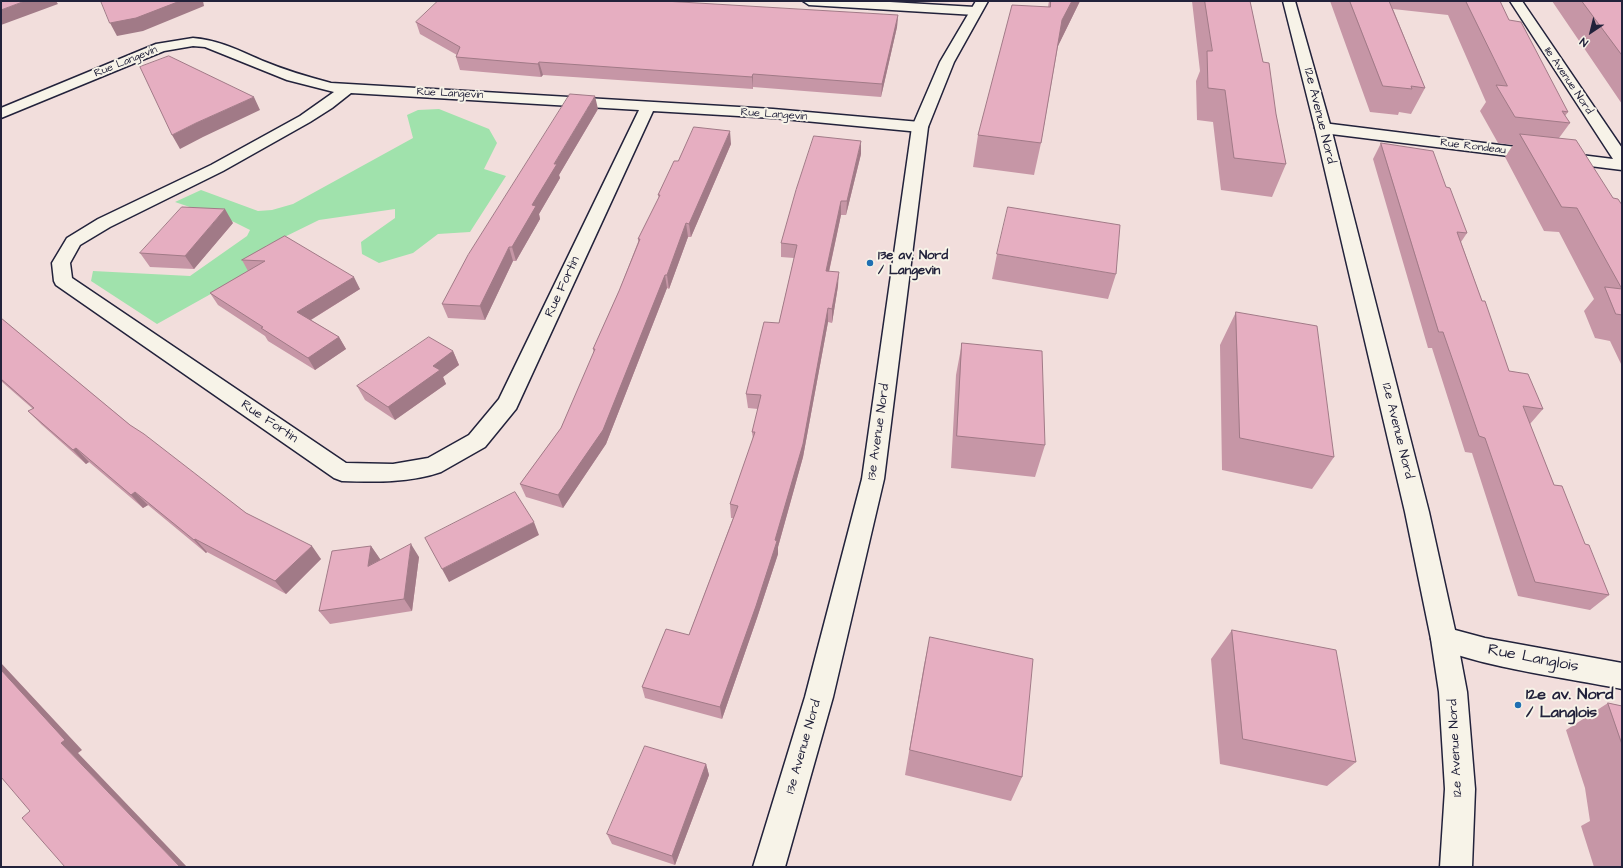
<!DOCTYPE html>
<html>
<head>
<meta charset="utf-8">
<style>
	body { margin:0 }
	#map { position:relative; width:1623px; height:868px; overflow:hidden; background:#f2dedc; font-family:"Architects Daughter",sans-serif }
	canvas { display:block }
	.frame { position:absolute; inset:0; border:2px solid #22223b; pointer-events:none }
	.north { position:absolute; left:1571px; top:12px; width:40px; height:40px; -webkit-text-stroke:3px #f7f3e8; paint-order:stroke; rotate:215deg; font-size:11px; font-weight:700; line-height:16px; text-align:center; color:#22223b }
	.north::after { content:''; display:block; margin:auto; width:14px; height:18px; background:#22223b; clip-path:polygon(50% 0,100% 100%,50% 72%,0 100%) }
</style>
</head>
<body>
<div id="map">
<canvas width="1623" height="868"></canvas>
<div class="frame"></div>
<div class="north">N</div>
</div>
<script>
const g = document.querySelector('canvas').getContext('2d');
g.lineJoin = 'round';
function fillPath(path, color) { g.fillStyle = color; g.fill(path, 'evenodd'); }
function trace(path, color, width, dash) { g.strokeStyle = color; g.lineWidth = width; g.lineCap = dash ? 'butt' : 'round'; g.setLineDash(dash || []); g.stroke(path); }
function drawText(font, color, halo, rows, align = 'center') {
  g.font = font + ' "Architects Daughter",sans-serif'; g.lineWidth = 4; g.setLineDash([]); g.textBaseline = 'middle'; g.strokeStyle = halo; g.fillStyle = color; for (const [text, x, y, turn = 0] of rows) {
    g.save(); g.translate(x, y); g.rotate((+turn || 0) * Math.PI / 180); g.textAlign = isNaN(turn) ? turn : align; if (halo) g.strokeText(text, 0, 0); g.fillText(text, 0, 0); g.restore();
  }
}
fillPath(new Path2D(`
	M439,109L489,129L497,143L484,169L506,176L470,232L438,234L413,253L379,263L362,254L361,242L395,218V209L319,220L266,246L252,271L157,324L91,281L93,271L190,276L247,236L250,230L234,222L175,202L201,190L258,211L272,210L293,204L413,138L407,115L418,110Z`), '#a0e2ac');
const minor = new Path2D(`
	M803,1H873L975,7L981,11L975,15L809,5Z
	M1510,1H1522L1622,148V170L1323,133L1318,131L1315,128L1318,125L1323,123L1613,159Z
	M193,38C219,40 240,51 263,61C285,70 308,77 331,83L773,109L920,122L925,124L928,127L925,130L920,132L773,118L653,111L516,409L485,447L441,472C409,483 376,482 342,481L334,478L56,285L54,281L52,263L67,238L98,219L211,165L300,116L334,92L287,80L205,47L193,46L164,51L1,118V108L156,44ZM351,93L639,110L499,399L469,435L428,458L393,464L346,463L72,278L70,263L80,245L110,227L223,171L310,122L332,108Z
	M1444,627L1485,638L1622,663V689C1562,677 1491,669 1435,647L1431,639L1435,631Z`);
const major = new Path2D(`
	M976,1H988L954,62L928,127L884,479L833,697L785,867H753L805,697L862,479L912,127L940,62Z
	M1283,1H1295L1331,128L1429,512L1457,639L1467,692L1475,789L1472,867H1440L1445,789L1439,692L1431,639L1405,512L1315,128Z`);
trace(minor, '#22223b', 3);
trace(major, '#22223b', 3);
fillPath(minor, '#f7f3e8');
fillPath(major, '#f7f3e8');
fillPath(new Path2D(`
	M1049,1H1080L1058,46L1041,143L1034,175L973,167L978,135L1048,7Z
	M1192,1H1250L1263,62L1276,114L1286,164L1272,197L1221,190L1213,122L1197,120L1196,81L1200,71Z
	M1330,1H1500L1509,20L1568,112L1565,116L1570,123L1559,138L1613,198L1622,205V366L1610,341L1595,338L1584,311L1594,299L1559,232L1544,231L1505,157L1513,145L1498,143L1480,111L1486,102L1448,15L1393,9L1425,88L1411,114L1399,112L1398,115L1370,112Z
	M1552,1H1622V104Z
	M898,15L897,27L881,97L753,87V89L543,75L541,77L460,70L456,57L457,55L420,34L416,22Z
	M598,109L559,175L560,178L539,214L540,219L516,261H513L485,320L448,318L442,304Z
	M1381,143L1446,187L1467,233L1461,242L1482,301L1509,371L1543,409L1530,424L1554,485L1585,544L1609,595L1590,610L1518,596L1472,453L1465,452L1432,348H1428L1373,159Z
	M731,144L691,237H688L669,289L667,288L606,444L563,508L526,497L520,484L561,428L594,353L593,349L619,291L638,242V239L659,198L658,195L678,161Z
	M861,154L846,215H841L829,272L838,286L832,323L828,322L803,457L778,547V554L757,618L722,719L645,698L642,687L689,635L733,518H731L730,504L753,439L752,432L758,409L748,408L746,394L779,323L794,258L781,257V243Z
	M233,223L194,269L150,267L140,253Z
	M285,236L360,289L311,320L339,337L346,349L315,370L268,341L265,336L218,305L210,293L248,271L242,260Z
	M997,254L1116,274L1108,299L992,279Z
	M1236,312L1334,457L1312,489L1222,470L1220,345Z
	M1,318L130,425L246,513L321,559L286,594L207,552L206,553L148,505L143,508L89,462L86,464L42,425L28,411L33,409L1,381Z
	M962,343L1045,445L1035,477L951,468L956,375Z
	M453,351L459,365L443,377L446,384L395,420L365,400L357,386Z
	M371,546L380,559L379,560L419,557L412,611L330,624L319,611Z
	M1232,630L1356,762L1327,786L1220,764L1211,659Z
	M930,637L1022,777L1011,801L905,775L924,665Z
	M1608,703L1622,706V867H1594L1581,826L1590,821L1585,788L1566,730Z
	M706,764L709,775L675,865L612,844L607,834Z`), '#c696a6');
fillPath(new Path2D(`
	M25,1H56L58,4L1,25V10Z
	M180,1H203L204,6L143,31L117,36L110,23Z
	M1072,1H1080L1056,50L1062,20Z
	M898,15L897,27L881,97L882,84Z
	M539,62L543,75L541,77L538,64Z
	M753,74V89L752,77Z
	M595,96L598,109L559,175L560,178L539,214L540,219L516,261L512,247L532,205L554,164Z
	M254,97L260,110L203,137L180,149L172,135L196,123Z
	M730,131L731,144L691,237L689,224Z
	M861,141V154L846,215L847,201Z
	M841,201V215L826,285V271Z
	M225,209L233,223L194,269L185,256Z
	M686,223L688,237L669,289L667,275Z
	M509,247L513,261L485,320L480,306Z
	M839,272L838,286L832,323V309Z
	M665,275L667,288L606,444L563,508L558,495Z
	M354,277L360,289L304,324L297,312Z
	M828,308V322L803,457L778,547V554L757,618L722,719L720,707L775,540Z
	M339,337L346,349L315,370L308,358Z
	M453,351L459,365L443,377L446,384L395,420L388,407L433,366Z
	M76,448L89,462L86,464L73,450Z
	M135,492L148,505L143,508L131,495Z
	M534,522L539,535L449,582L442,569Z
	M195,539L207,552L206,553L194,540Z
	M411,544L419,557L412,611L404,599Z
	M312,546L321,559L286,594L275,581Z
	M371,546L380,559L376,579L368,566Z
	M1,663L82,750L78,753L187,867H180L61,743L1,670Z
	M706,764L709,775L675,865L672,856Z`), '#a17a87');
const building = new Path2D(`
	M1,1H25L1,10Z
	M101,1H180L136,18L110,23Z
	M438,1H664L898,15L882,84L753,74L752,77L539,62L538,64L456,57L460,47L416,22Z
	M1051,1H1072L1062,20L1041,143L978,135L1012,5L1050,7Z
	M1205,1H1250L1263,62L1269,63L1276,114L1286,164L1234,158L1225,90L1208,88L1207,51H1212Z
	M1350,1H1389L1425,88L1411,86L1412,89L1383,86Z
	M1466,1H1500L1509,20L1521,22L1568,112L1562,111L1570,123L1515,117L1496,85L1507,86Z
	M1582,1H1622V55Z
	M169,56L254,97L196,123L172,135L140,67Z
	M570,94L595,96L554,164H557L532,205L536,206L512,247H509L480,306L442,304L468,255Z
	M694,127L730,131L689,224L686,223L667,275H665L603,430L558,495L520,484L561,428L595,349H593L619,291L640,239H638L660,195H658L674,161H678Z
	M1520,134L1576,140L1613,198L1618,199L1622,205V289L1577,208L1562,207Z
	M814,136L861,141L847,201H841L826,271L839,272L832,309L828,308L803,444L775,540L777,541L756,606L720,707L642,687L666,629L689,635L738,506L730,504L755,432H752L761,395L746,394L764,322L779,323L797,245L781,243L796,190Z
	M1381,143L1433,151L1446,187L1450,188L1467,233L1457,232L1482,301H1485L1509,371L1528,374L1543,409L1523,406L1554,485L1562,486L1585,544L1589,545L1609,595L1535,582L1485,438L1479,436L1443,332H1439Z
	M182,207L225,209L185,256L140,253Z
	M1008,207L1120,225L1116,274L997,254Z
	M285,236L354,277L297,312L339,337L308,358L261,328L263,327L210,293L265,261L242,260Z
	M1605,287L1622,289V315L1616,314Z
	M1236,312L1317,326L1334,457L1240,438Z
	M1,318L130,425L144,434L246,513L312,546L275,581L195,539L194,540L135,492L131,495L76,448L73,450L28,411L34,408L1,379Z
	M429,337L453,351L433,366L440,370L388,407L357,386Z
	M962,343L1042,351L1045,445L957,436Z
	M515,492L534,522L442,569L425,538Z
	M411,544L404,599L319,611L332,551L371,546L368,566Z
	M1232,630L1336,650L1356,762L1243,739Z
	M930,637L1033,659L1022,777L910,750Z
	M1,670L65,740L61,743L180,867H65L22,818L30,811L1,777Z
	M1608,703L1622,706V744Z
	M645,746L706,764L672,856L607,834Z`);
fillPath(building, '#e6aec1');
trace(building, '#a17a87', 1);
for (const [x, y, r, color] of [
	[870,263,4,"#1f6fb2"],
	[1518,705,4,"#1f6fb2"]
]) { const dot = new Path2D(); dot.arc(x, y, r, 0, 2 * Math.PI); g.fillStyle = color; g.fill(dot); trace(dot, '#f7f3e8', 1.5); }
drawText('11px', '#22223b', '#f7f3e8', [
	["Rue Langevin",126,62,-22],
	["11e Avenue Nord",1568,81,56],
	["Rue Langevin",450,94,3],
	["Rue Langevin",774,115,4],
	["Rue Rondeau",1473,147,7]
]);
drawText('13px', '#22223b', '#f7f3e8', [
	["12e Avenue Nord",1319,116,76],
	["Rue Fortin",563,287,-65],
	["Rue Fortin",269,422,34],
	["12e Avenue Nord",1397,431,76],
	["13e Avenue Nord",879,432,-82],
	["13e Avenue Nord",804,747,-74],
	["12e Avenue Nord",1456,748,-93]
]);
drawText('bold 13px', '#22223b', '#f7f3e8', [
	["13e av. Nord",878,256],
	["/ Langevin",878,271]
], 'left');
drawText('16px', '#22223b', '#f7f3e8', [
	["Rue Langlois",1533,659,11]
]);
drawText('bold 16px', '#22223b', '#f7f3e8', [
	["12e av. Nord",1526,696],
	["/ Langlois",1526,714]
], 'left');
</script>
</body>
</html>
